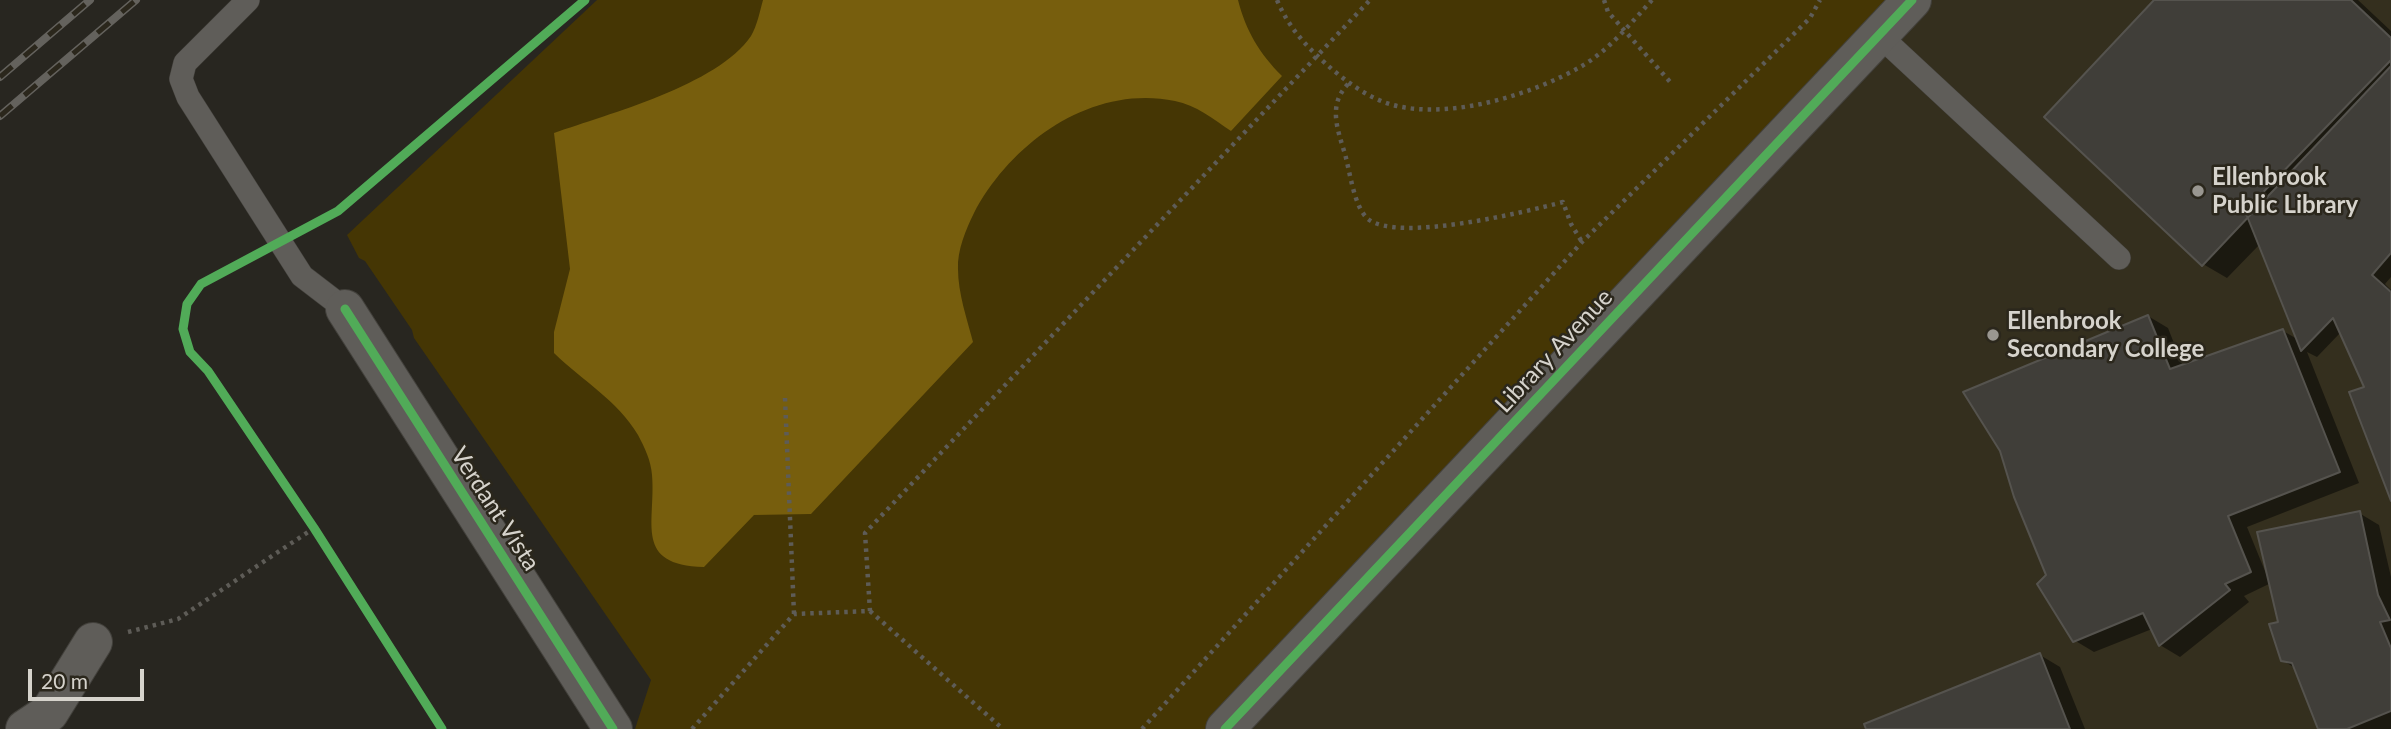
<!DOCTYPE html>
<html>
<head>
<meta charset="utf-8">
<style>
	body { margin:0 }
	#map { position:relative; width:2391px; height:729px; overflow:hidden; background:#282620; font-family:Lato,sans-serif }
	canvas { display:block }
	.scale { position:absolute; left:28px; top:669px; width:116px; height:32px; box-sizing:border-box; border:4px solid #d6d3cc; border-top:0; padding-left:9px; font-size:21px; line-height:24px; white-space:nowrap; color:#d6d3cc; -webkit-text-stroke:5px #2b271c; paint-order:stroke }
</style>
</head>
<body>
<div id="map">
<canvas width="2391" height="729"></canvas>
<div class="scale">20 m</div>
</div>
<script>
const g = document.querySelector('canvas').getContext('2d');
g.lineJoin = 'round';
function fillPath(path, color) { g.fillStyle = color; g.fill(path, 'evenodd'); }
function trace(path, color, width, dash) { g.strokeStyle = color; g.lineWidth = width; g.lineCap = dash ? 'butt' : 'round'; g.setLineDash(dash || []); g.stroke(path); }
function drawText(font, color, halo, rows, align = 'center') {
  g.font = font + ' Lato,sans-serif'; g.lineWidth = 5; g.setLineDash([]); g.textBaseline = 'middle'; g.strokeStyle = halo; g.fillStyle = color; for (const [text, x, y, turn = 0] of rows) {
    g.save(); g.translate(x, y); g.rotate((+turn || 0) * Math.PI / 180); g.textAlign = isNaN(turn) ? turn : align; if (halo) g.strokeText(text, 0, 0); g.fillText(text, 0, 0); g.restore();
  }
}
fillPath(new Path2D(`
	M1910,0H2391V729H1225Z`), '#342f1e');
fillPath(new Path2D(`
	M597,0H1912L1225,729H635L651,680L414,338L412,330L365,261L359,258L347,235Z`), '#453604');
fillPath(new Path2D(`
	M763,0H1238C1246,31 1259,53 1282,76L1231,131C1213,119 1196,105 1175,101C1091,84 1011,143 974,213C966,229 957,251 958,269C958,293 967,319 973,342L811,514L754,515L704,567C633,565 656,523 652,475C651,461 645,448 638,435C617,400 583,381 554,353V332L570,269L554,133C608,114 718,85 751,36C757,26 760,11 763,0Z`), '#775e0d');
fillPath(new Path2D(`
	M2157,0H2358L2391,31V277L2385,284L2391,290V496L2366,388L2341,332L2317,357L2307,352L2359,483L2247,527L2267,576L2359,513L2379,525L2391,577V729H2320L2295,668L2282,660L2280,623L2271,583L2244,596L2249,602L2180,657L2160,645L2152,629L2094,652L2074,640L2049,576L2148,316L2168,328L2183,366L2283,331L2299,340L2260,244L2227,278L2203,264Z
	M2040,655L2060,667L2085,729H1868Z`), '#0007');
const building = new Path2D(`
	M2154,0H2351L2391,38V66L2202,266L2044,117Z
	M2391,60V253L2372,275L2391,292V501L2349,392L2364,387L2333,318L2301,351L2245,211Z
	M2148,315L2170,369L2283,329L2340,472L2228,516L2251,572L2225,584L2230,590L2159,646L2143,613L2073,642L2037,584L2046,575L2014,497L2000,451L1963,392Z
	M2360,511L2378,595L2390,620L2380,622L2391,648V711L2347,729H2318L2292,663L2281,661L2269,624L2278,622L2257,532Z
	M2040,653L2070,729H1866L1864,724Z`);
fillPath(building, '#403e39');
trace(building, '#55534e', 2);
const service = new Path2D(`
	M248,0L185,63L181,79L188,97L302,276L345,309
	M1879,35L2119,258`);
const minor = new Path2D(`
	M345,309L613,729
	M25,729L49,713L93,642
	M1225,729L1912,0`);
trace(service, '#43413c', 24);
trace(minor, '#43413c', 40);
trace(new Path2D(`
	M1277,0C1288,26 1304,44 1325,63C1345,81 1370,100 1397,106C1454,119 1533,94 1582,66C1609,50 1631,23 1652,0
	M1604,0L1608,12L1672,84
	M1348,84C1328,105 1337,128 1345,154C1350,172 1354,207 1368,219C1398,243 1525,212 1563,202L1571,224L1582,242
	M785,398L794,614
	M870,611L1003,729
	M128,632L178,619L314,528
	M692,729L794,614L870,611L865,533L1370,0
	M1142,729L1582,242L1810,18L1820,0`), '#5e5c57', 4.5, [3.5, 5]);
trace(service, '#5f5d59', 23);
trace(minor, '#5f5d59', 38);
const rail = new Path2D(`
	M0,77L90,0
	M0,116L136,0`);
trace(rail, '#64625d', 8);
trace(rail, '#2b271c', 5, [16]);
trace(new Path2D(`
	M345,309L613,729
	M442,729L314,528L208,371L190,352L183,329L187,304L201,284L338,211L585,0
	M1225,729L1912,0`), '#51ab58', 9);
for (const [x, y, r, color] of [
	[2198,191,7,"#999690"],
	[1993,335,7,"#999690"]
]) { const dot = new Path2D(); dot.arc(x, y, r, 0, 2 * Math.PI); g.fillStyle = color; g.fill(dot); trace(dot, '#2b271c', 2.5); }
drawText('bold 24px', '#d6d3cc', '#2b271c', [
	["Ellenbrook",2212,177],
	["Public Library",2212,205],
	["Ellenbrook",2007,321],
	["Secondary College",2007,349]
], 'left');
drawText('24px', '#d6d3cc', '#2b271c', [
	["Library Avenue",1554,351,-47],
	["Verdant Vista",495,509,57]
]);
</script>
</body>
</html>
